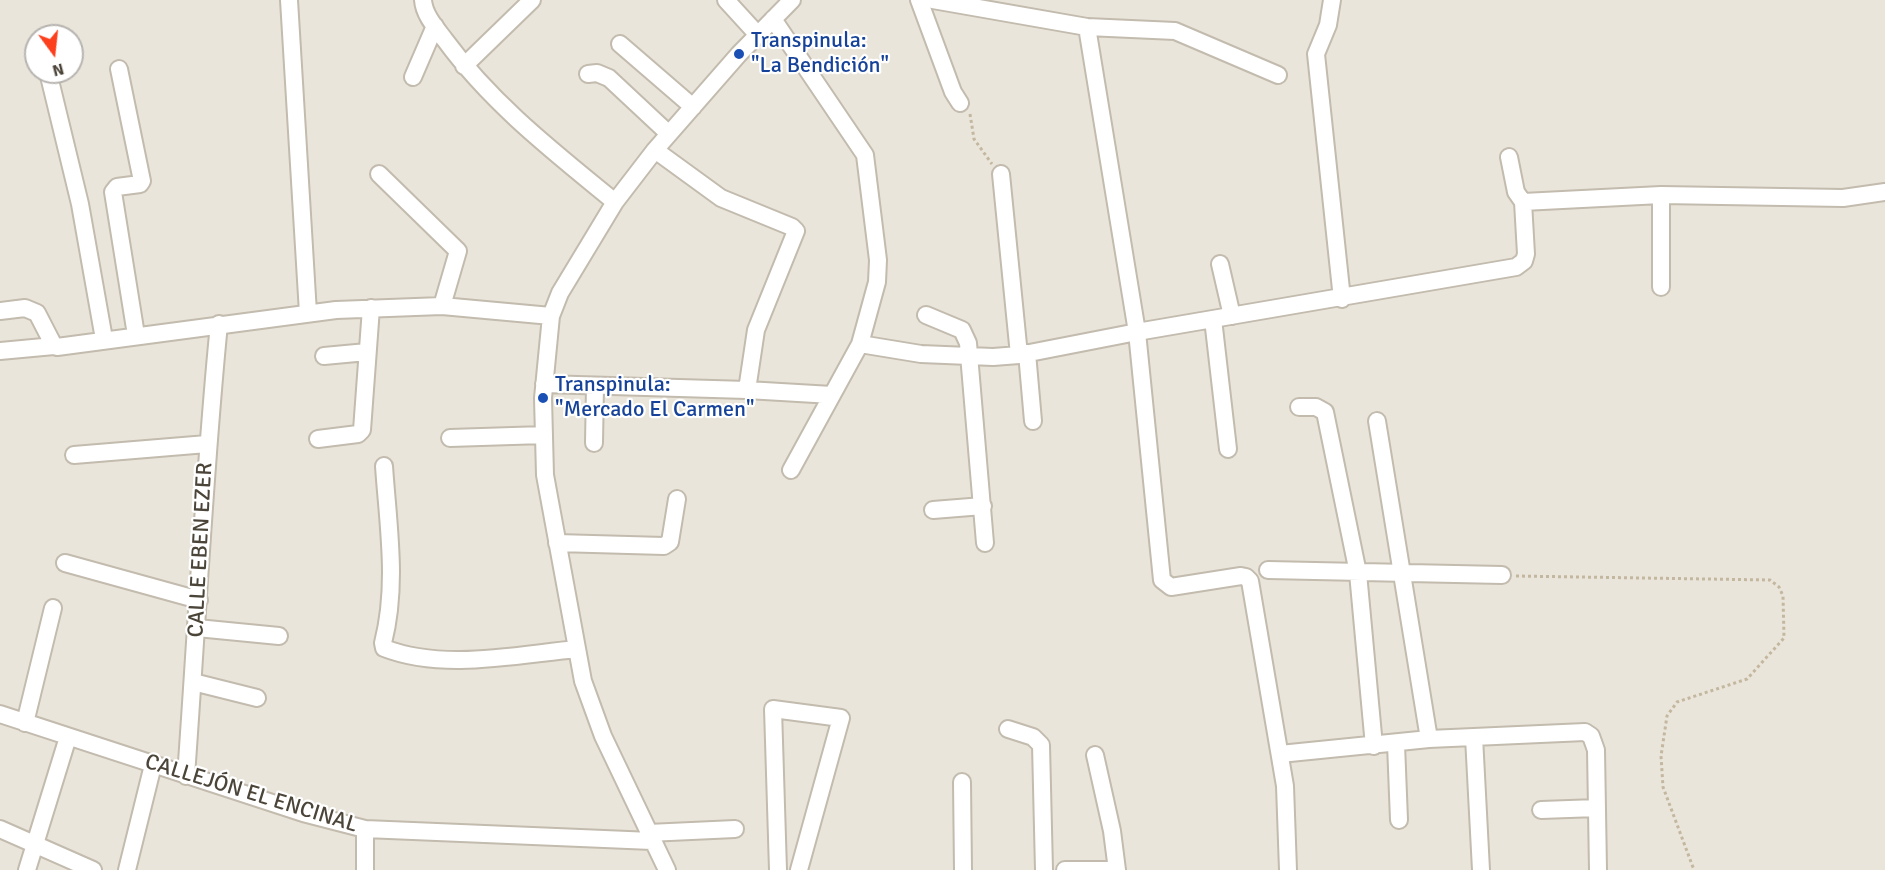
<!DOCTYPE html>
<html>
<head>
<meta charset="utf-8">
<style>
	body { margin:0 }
	#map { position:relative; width:1885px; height:870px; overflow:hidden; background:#f6f3ec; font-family:Signika,sans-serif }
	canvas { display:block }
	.north { position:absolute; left:24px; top:24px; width:60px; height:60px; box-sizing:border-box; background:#fff; border:2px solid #b7b4b0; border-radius:50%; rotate:165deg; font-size:16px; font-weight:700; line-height:24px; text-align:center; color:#4b4439 }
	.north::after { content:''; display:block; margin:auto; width:21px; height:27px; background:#fc3f1d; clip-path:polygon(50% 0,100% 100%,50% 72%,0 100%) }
</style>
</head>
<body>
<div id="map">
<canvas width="1885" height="870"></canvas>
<div class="north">N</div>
</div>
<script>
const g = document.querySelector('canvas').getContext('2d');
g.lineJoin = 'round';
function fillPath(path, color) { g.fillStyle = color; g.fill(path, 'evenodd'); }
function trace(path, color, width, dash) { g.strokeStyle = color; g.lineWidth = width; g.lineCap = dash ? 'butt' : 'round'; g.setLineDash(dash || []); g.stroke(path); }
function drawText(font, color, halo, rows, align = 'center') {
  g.font = font + ' Signika,sans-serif'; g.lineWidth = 4.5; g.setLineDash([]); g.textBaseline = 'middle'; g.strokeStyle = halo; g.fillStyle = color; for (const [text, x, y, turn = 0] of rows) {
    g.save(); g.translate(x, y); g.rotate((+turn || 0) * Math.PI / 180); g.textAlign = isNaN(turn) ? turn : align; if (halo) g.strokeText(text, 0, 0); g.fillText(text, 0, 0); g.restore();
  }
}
fillPath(new Path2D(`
	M0,0H1885V870H0ZM36,36H72V72H36Z`), '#eae5da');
const minor = new Path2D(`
	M289,0L308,313
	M423,0C424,15 436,28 445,40C492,104 554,152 615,202
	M726,0L758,35
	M919,0L953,92L960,103
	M933,0L1087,27L1175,31L1278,75
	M1332,0L1328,25L1316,54L1342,299
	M773,19L865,155L878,260L877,282L860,344L791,470
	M1087,27L1137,332L1162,580L1171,587L1241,576L1246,577L1250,581L1285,786L1288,870
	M620,44L693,107
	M464,66L532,0
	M119,69L142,181L140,184L117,187L113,192L136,335
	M48,72L80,204L104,339
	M588,74L597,73L609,78L669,134
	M413,77L435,26
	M655,150L721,198L792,227L796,231L756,330L747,390
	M379,174L458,251L442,306
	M1001,174L1019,355
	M1523,202L1661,195L1843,198L1885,192
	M1220,264L1232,316
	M1661,287V195
	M0,311L25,308L37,313L54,346L57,347L336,310L442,306L551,316
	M926,315L962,330L968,343L985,543
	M1213,319L1228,449
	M860,344L921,354L993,357L1019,355L1137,332L1516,267L1524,261L1526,254L1523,202L1516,192L1509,157
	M0,351L54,346
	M1027,353L1033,421
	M324,356L367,352
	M544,384L747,390L832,395
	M1299,407H1316L1325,412L1358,573L1374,746
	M1377,421L1429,739
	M450,438L544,435
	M318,439L358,434L362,430L371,308
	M594,443L595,386
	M74,455L207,444
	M384,466C388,525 398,585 383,643L384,648C443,671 515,655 577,649
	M933,510L983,506
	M557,543L664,546L670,542L677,499
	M65,563L199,600
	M1268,570L1502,575
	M197,628L279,636
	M193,682L257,698
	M0,714L303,813L365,829L652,841
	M25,723L53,608
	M1008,729L1033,737L1041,745L1044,870
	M1474,737L1481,870
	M1396,744L1399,820
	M1280,754L1429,739L1585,732L1591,736L1596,750L1598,870
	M1095,755L1112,831L1117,870
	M186,776C197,625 204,474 219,324
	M962,782L963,870
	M1541,810L1597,808
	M0,829L93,870
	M648,833L735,829
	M27,870L68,737
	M127,870L153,765
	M365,870V829
	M667,870L603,736L583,681L545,475L543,398L551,316L560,293L615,202L655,150L739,54L792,0
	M778,870L773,709L841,718L799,870
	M1065,870H1117`);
trace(minor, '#c2bbae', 20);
trace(new Path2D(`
	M970,114L974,139L992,164
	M1516,576L1770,580L1779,587L1783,596L1784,638L1747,679L1677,702L1667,716L1661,756L1663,787L1694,870`), '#c4b79f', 3, [3, 3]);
trace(minor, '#fff', 16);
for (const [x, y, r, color] of [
	[739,54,6,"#1a4fb4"],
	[543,398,6,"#1a4fb4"]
]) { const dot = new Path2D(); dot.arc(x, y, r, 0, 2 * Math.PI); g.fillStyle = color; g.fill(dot); trace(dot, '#fff', 2); }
drawText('22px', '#164399', '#fff', [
	["Transpinula:",751,41],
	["\"La Bendición\"",751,66],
	["Transpinula:",555,385],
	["\"Mercado El Carmen\"",555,410]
], 'left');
drawText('22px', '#4b4439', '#fff', [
	["CALLE EBEN EZER",201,550,-87],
	["CALLEJÓN EL ENCINAL",251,794,17]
]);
</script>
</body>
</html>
